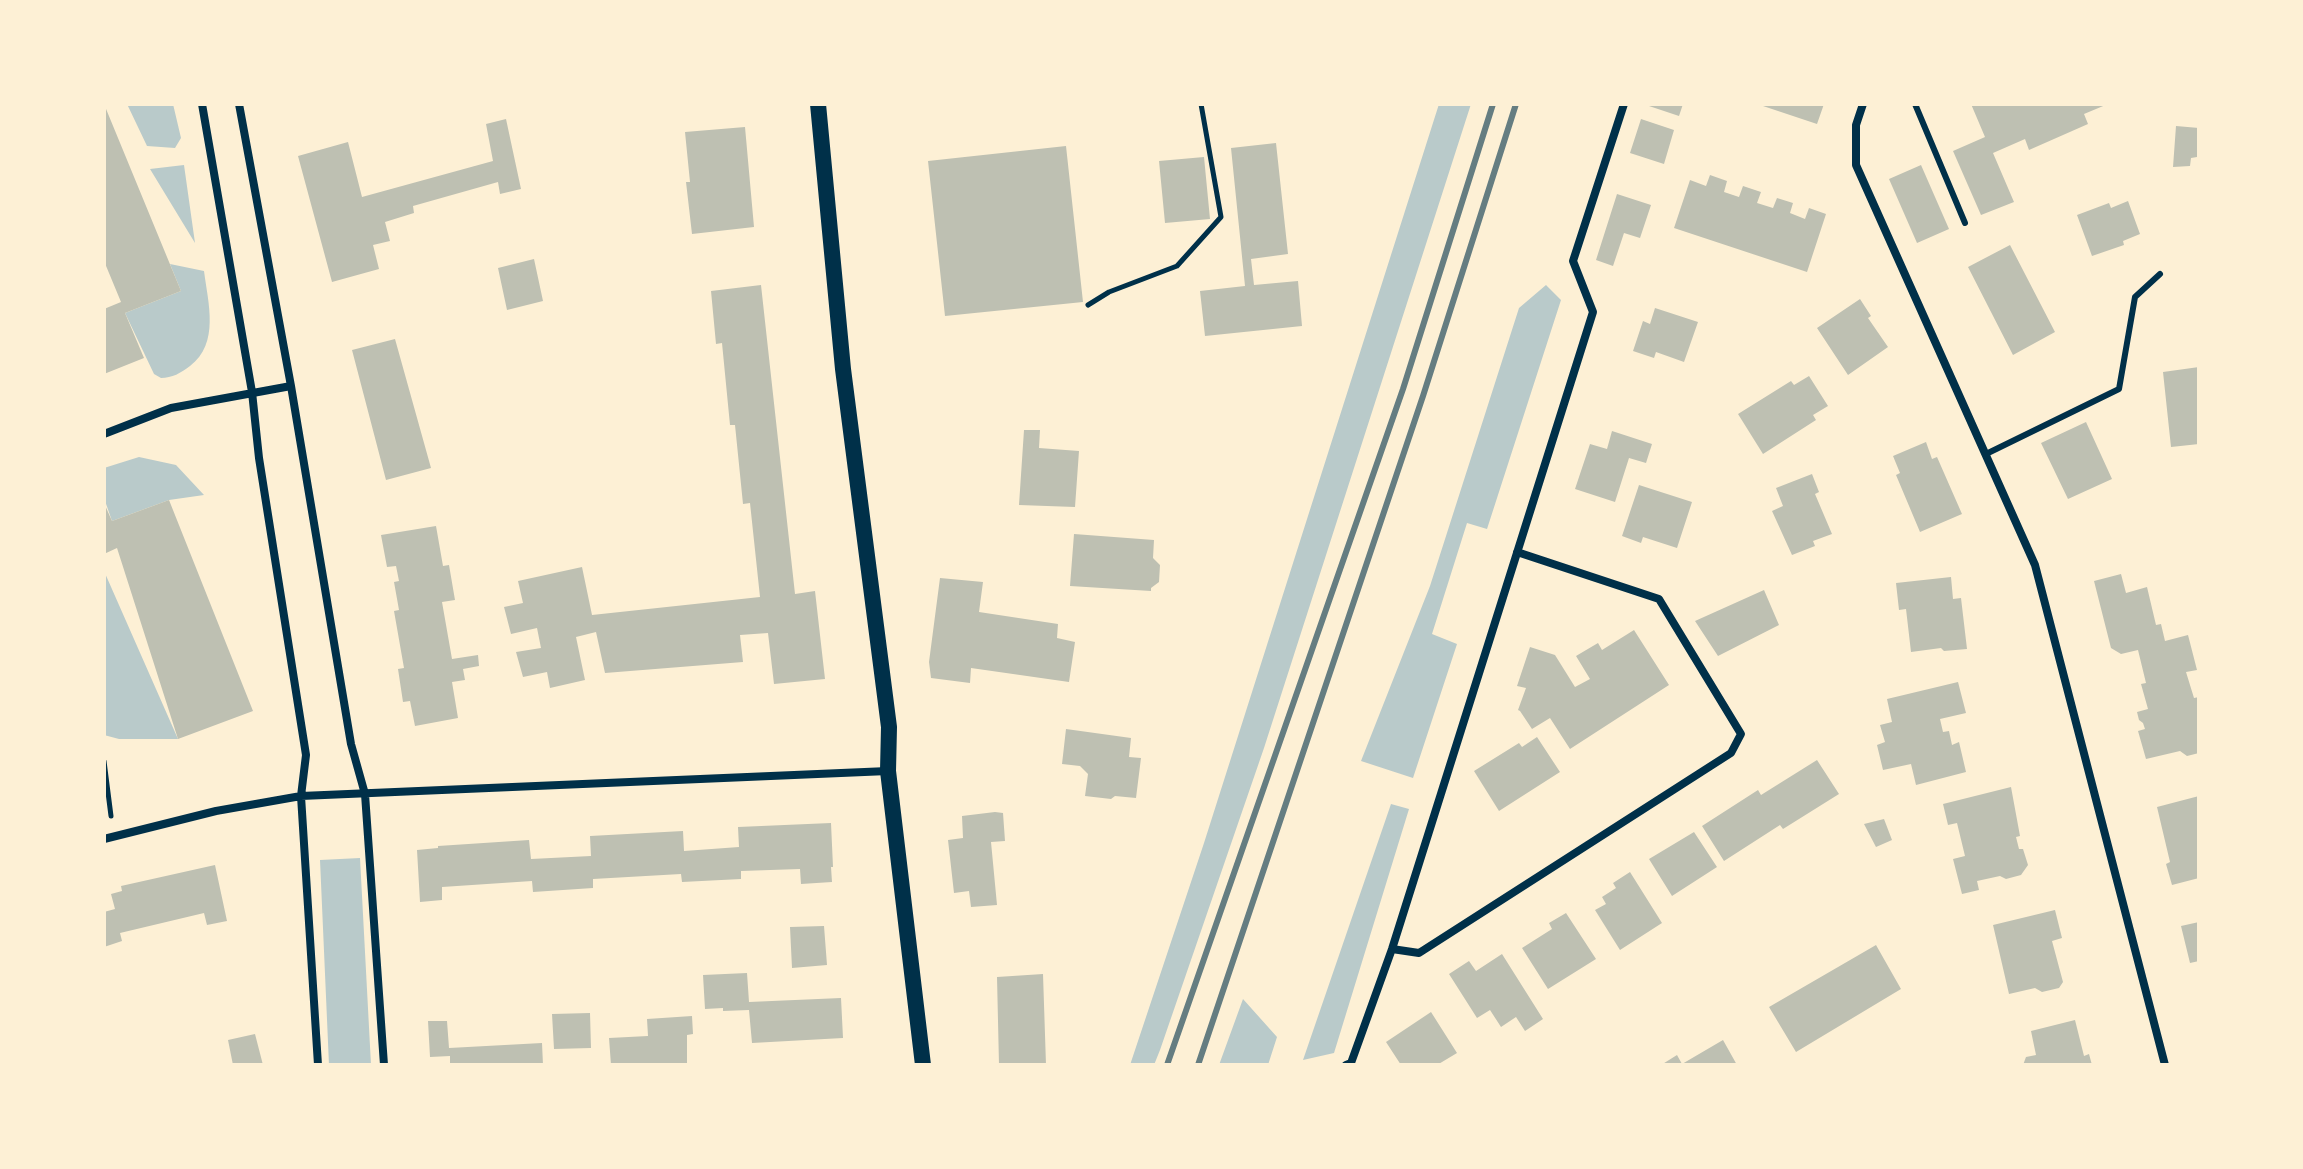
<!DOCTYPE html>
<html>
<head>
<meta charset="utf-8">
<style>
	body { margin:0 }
	#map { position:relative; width:2303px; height:1169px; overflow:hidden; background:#fdf0d5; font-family:"Fira Sans Condensed",sans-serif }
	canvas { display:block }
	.frame { position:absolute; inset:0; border:106px solid #fdf0d5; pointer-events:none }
</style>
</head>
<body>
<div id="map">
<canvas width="2303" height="1169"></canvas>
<div class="frame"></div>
</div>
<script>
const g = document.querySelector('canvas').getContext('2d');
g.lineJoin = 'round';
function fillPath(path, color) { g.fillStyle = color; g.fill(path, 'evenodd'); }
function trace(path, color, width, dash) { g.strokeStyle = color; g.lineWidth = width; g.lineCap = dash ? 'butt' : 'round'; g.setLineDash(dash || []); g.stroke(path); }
fillPath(new Path2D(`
	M127,104H173L181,138L175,148L147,146Z
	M1439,104H1471L1264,748L1160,1050L1154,1065H1130L1204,843Z
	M184,165L195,243L150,169Z
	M170,264L204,271C208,303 220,343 190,366C181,373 172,378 161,378L154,374L125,313L181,291Z
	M1546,285L1561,300L1487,529L1467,523L1432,634L1457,644L1413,778L1361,761L1430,586L1519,308Z
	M139,457L176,465L204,495L169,500L112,521L104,498V468Z
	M104,571L178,739H119L104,735Z
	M1391,804L1409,809L1334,1053L1303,1060Z
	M360,858L371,1065H329L320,860Z
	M1243,999L1277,1037L1268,1065H1219Z`), '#b9caca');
fillPath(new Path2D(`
	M104,104L181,291L125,313L144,358L104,374V309L121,302L104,261Z
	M1643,104H1683L1679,116Z
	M1757,104H1824L1817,124Z
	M1971,104H2108L2084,114L2088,124L2029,150L2025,139L1993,153L2014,202L1981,215L1953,151L1985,137Z
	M506,119L521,189L500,194L498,182L413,206L414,213L385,222L390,241L373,245L379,269L332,282L298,156L348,142L362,197L493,161L486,124Z
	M1641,119L1674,130L1664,164L1630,153Z
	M2176,126L2199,128L2197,157L2191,158L2190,166L2173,167Z
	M745,127L754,227L692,234L686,182H690L685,132Z
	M1276,143L1288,254L1251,259L1254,285L1298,281L1302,326L1205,336L1200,291L1245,286L1231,148Z
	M1066,146L1083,302L945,316L928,161Z
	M1204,157L1210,219L1165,223L1159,161Z
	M1921,165L1949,229L1917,243L1889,179Z
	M1710,175L1727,181L1724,192L1739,197L1743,186L1761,192L1757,203L1773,208L1777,198L1793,203L1790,213L1805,219L1809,208L1826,214L1807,272L1674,228L1690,180L1706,186Z
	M1617,194L1651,205L1640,238L1624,233L1613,266L1596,260Z
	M2128,201L2140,234L2123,241L2124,245L2092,256L2077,215L2109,203L2111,208Z
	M2010,245L2055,332L2013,355L1968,267Z
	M534,259L543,301L507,310L498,268Z
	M761,285L795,594L815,591L825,679L774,684L768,633L740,635L743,662L605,673L596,632L576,637L585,680L550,688L547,672L523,677L516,652L541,648L537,628L511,634L504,607L523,603L518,581L582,567L592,615L760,597L750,503L743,504L735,425H730L722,343L716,344L711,291Z
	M1860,299L1871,316L1868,318L1888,347L1848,375L1817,328Z
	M1655,308L1698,322L1684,362L1656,352L1654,358L1633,351L1643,321L1650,324Z
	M395,339L431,468L386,480L352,350Z
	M2199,367V444L2171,447L2163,372Z
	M1809,376L1828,406L1813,415L1816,420L1763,454L1738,414L1791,381L1794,385Z
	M2086,422L2112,479L2068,499L2041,443Z
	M1024,430H1040L1039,448L1079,451L1075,507L1019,505Z
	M1612,431L1652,444L1646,463L1629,458L1615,502L1575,489L1590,444L1607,449Z
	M1926,442L1932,459L1937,457L1962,514L1920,532L1896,475L1900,473L1893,456Z
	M1812,474L1819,492L1815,494L1832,534L1813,541L1815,546L1792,555L1772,511L1783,506L1776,488Z
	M1639,485L1692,502L1677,548L1643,537L1641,543L1622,536Z
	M169,500L253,711L178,739L117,548L104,554V503L112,521Z
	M436,526L443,566L449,565L455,600L442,602L452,659L478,655L479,666L463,669L465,680L452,682L458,718L415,726L410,701L403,702L398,669L404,668L394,611L399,610L394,582L399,581L396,566L387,567L381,535Z
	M1074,534L1154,540L1153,558L1160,565L1159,582L1151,588V591L1070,586Z
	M2121,574L2126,593L2147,587L2156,625L2161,624L2165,641L2188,635L2197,670L2186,672L2194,698L2199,697V753L2187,756L2180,751L2146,759L2138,731L2145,729L2143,723L2139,720L2137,712L2148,709L2141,684L2146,683L2138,650L2121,654L2111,648L2094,581Z
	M1951,577L1953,599L1961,598L1967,649L1944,651L1941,648L1911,652L1906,609L1899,610L1896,583Z
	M940,578L983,582L979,612L1058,624L1057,638L1075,642L1069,682L971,668L970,683L931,678L929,662Z
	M1764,590L1779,625L1718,656L1695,621Z
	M1634,630L1669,685L1570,749L1550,718L1532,729L1520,711L1518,710L1526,688L1517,686L1530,647L1555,655L1575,687L1590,679L1576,656L1598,643L1602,650Z
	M1958,682L1966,713L1940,719L1943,732L1949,731L1952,745L1959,742L1966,772L1916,785L1911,764L1883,770L1877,745L1885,742L1880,725L1892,722L1887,699Z
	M1066,729L1131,738L1129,757L1141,758L1136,798L1115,796L1111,799L1085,796L1088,774L1080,766L1062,764Z
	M1537,737L1560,772L1499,811L1474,771L1519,743L1522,747Z
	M1817,760L1839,794L1783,829L1780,825L1724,861L1702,826L1758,790L1761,795Z
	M2011,787L2020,836L2016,837L2019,849H2023L2028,865L2021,875L2006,879L2000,876L1977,881L1979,890L1962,894L1953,859L1965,856L1957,823L1948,825L1943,804Z
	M2199,796V878L2172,885L2166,864L2170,862L2157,807Z
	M995,812L1003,813L1005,841L991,842L997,905L971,907L969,891L954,893L948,840L963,838L962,816Z
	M1884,819L1892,840L1876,847L1864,824Z
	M831,823L833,867H831L832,882L801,884L800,869L741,871V879L682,882L681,874L593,879V888L533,892L532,881L442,887V900L420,902L417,850L438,848V846L529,840L531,859L591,856L590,836L683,831L684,851L739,847L738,827Z
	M1694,832L1717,867L1672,896L1649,859Z
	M215,865L227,921L207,925L204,913L120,933L122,941L104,947V912L115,909L111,894L122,891L121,886Z
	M1630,872L1662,923L1620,950L1595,910L1606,904L1602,897L1616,888L1613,883Z
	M2055,910L2062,938L2052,941L2063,982L2059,988L2042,992L2035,988L2009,994L1993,925Z
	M1566,913L1596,959L1548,989L1522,948L1552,929L1549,923Z
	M2199,922V961L2190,963L2181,926Z
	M824,926L827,965L792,968L790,927Z
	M1876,945L1901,989L1796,1052L1769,1007Z
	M1502,954L1543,1019L1525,1031L1516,1017L1501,1027L1490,1010L1477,1018L1449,974L1469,961L1476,971Z
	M747,973L749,1002L841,998L843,1038L752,1043L749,1010L723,1011V1008L705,1009L703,975Z
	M1043,974L1046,1065H999L997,977Z
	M1431,1012L1457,1053L1437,1065H1401L1386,1042Z
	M590,1013L591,1048L554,1049L552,1014Z
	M692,1016L693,1034L687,1035V1065H611L609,1038L648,1036L647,1019Z
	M2075,1020L2084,1056L2089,1054L2092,1065H2023L2026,1057L2036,1055L2031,1031Z
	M428,1021H447L449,1048L542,1043L543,1065H450V1056L430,1057Z
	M255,1034L263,1065H233L228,1040Z
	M1723,1040L1737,1065H1661L1677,1055L1682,1064Z`), '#bec0b2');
trace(new Path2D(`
	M1088,305L1109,292L1177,266L1221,217L1201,104
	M104,761L111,816`), '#003049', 5);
trace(new Path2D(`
	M1915,104L1965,223
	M1986,454L2119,389L2135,297L2160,274`), '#003049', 6);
trace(new Path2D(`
	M202,104L252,392L259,458L306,755L301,796L318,1065
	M239,104L291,386L351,744L365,794L384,1065
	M1863,104L1856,125V165L2035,565L2165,1065
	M104,434L171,408L291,386
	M104,839L216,811L301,796L888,771
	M1392,949L1419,953L1731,753L1741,734L1659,599L1517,552
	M1346,1065L1351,1063L1392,949L1593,312L1573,261L1624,104`), '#003049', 8);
trace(new Path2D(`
	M818,104L843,369L889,727L888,771L923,1065`), '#003049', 16);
trace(new Path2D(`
	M1167,1065L1403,389L1493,104
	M1198,1065L1423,396L1516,104`), '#657d81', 6);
</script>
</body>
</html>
